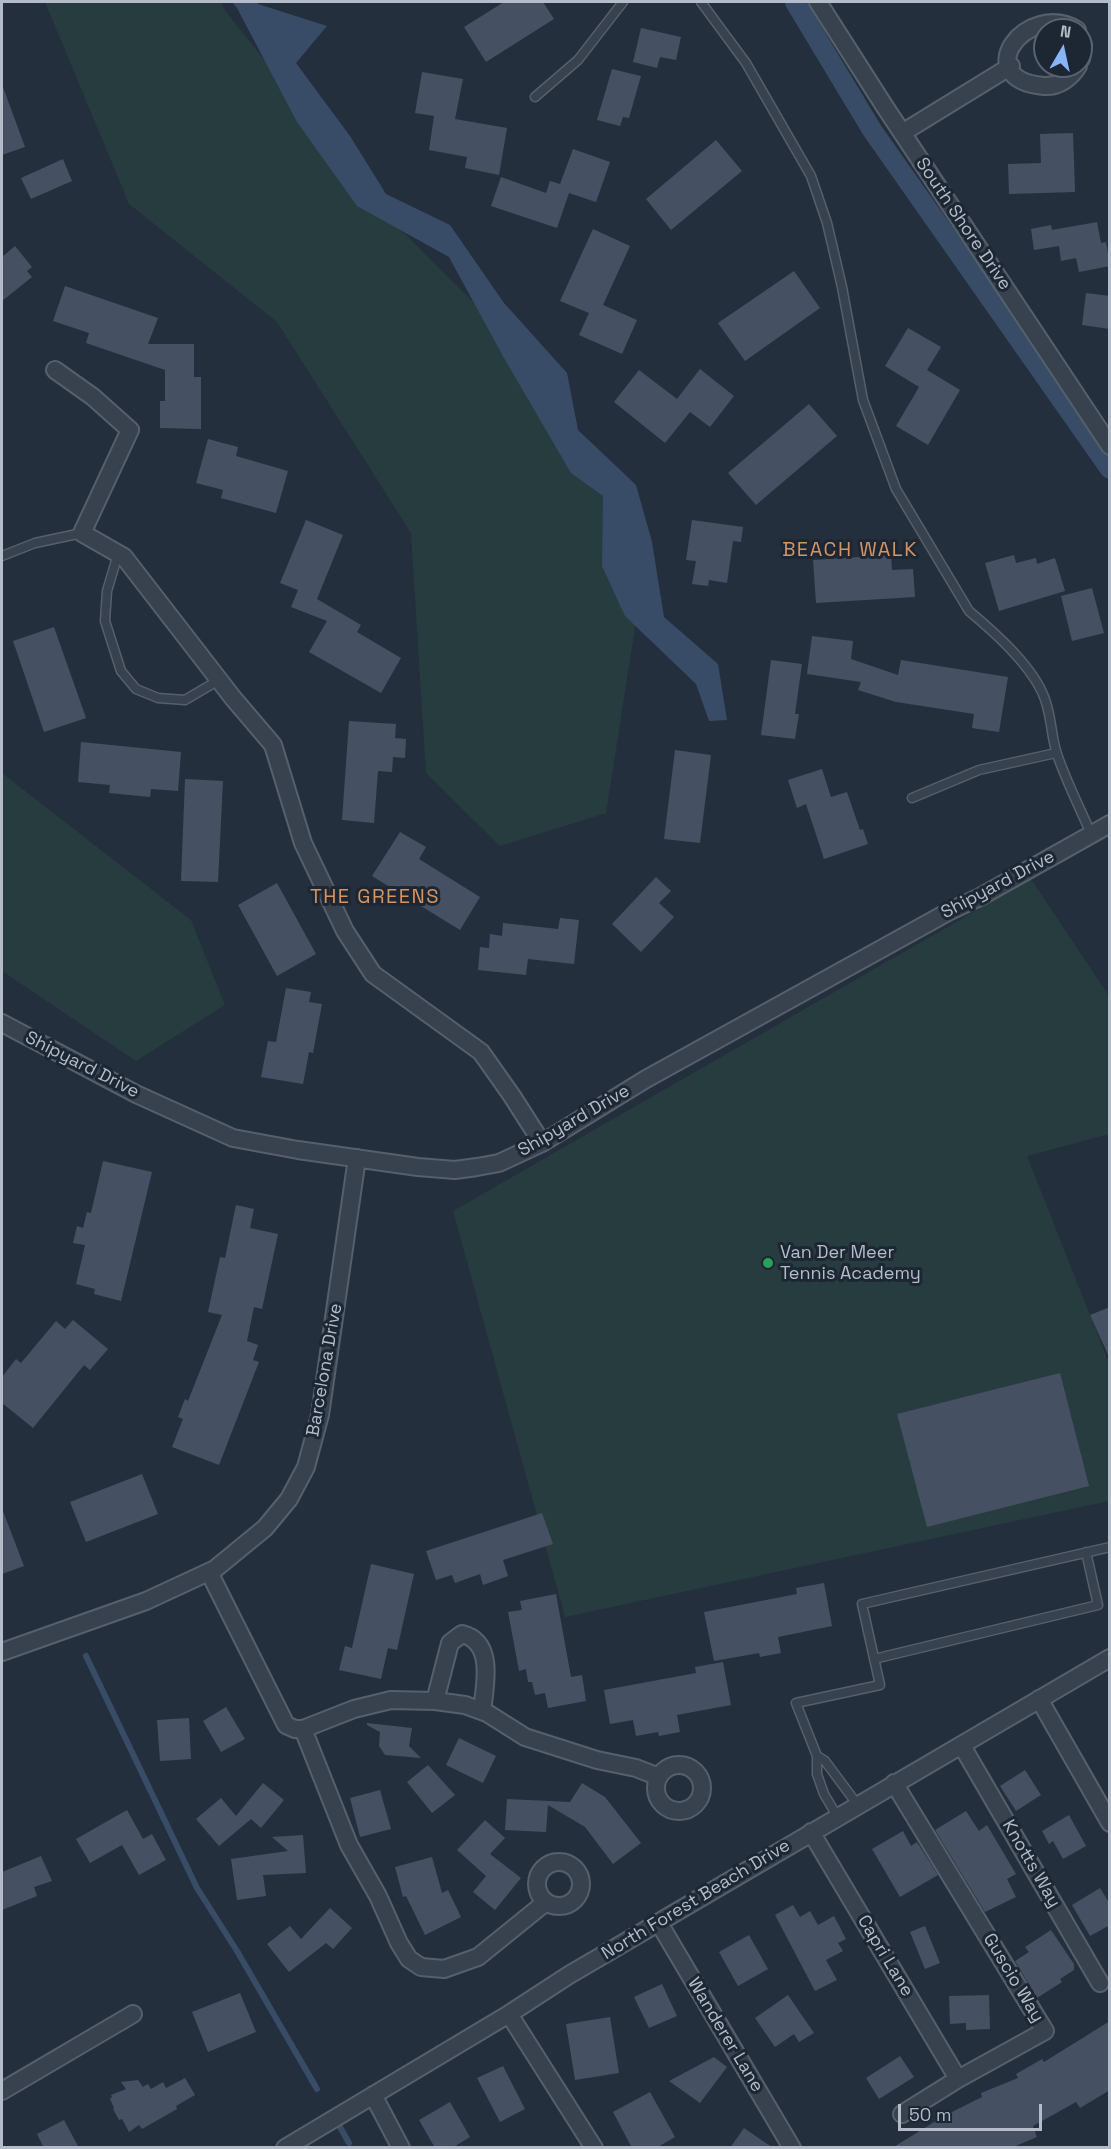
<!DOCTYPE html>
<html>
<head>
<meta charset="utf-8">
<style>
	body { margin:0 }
	#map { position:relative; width:1111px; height:2149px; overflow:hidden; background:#242f3e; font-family:"Space Grotesk",sans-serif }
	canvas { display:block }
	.frame { position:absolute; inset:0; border:3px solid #b4bcc9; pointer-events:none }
	.north { position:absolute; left:1033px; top:18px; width:60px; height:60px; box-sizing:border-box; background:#1d2633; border:2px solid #59626f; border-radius:50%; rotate:9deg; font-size:16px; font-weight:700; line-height:24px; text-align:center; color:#b4bcc9 }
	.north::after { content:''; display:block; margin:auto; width:21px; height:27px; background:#8ab4f8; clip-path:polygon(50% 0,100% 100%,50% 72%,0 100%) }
	.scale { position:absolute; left:898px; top:2104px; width:144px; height:27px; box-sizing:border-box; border:3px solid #b4bcc9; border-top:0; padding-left:8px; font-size:18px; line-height:21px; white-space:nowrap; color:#b4bcc9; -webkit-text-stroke:4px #1d2633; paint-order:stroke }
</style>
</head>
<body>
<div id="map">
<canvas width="1111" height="2149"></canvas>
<div class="frame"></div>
<div class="north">N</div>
<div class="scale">50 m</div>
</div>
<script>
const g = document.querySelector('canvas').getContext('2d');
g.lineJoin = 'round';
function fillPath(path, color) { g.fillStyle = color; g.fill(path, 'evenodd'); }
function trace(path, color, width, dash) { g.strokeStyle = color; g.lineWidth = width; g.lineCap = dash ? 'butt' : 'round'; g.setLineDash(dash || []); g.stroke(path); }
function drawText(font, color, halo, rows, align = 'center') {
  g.font = font + ' "Space Grotesk",sans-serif'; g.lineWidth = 6; g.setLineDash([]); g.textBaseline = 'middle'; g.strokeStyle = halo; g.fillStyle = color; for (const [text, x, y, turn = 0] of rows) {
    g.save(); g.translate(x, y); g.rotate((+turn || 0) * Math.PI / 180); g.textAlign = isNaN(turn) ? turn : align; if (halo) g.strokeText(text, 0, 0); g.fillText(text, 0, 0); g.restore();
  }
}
fillPath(new Path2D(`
	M45,2H221L226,12L401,230L495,324L645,564L606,813L500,846L426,773L411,533L277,322L129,204Z
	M2,773L191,920L225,1005L136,1061L2,971Z
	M1031,879L1109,996V1134L1027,1156L1109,1363V1501L565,1617L453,1211Z`), '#263c3f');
fillPath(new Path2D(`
	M232,2H256L258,4L327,26L296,63L350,136L386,194L450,225L504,303L567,373L578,430L636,485L652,542L664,617L718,664L727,720L709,721L696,684L625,616L602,566L603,496L571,473L504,358L449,257L357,206L297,122L237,8Z`), '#394c67');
trace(new Path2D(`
	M86,1656L197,1888L237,1951L317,2089
	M340,2127L349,2143`), '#394c67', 6);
trace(new Path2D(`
	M795,2L872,130L1110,469`), '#394c67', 20);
fillPath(new Path2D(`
	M504,2H543L554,19L486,62L464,27Z
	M641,28L681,37L676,60L660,57L657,68L633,62Z
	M612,69L641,76L629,118L623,117L620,126L597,120Z
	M422,72L463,79L455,119L507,128L499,175L465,168L467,157L429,150L434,116L415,113Z
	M3,87L25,147L2,155V88Z
	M1073,133L1075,192L1009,194L1008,164L1041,163L1040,134Z
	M716,140L742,171L671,230L646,199Z
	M573,149L610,162L596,202L569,193L557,228L491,206L501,177L546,193L550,181L560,184Z
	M63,159L72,181L31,199L21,178Z
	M1097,222L1101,243L1106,242L1110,266L1079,272L1076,258L1061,261L1059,246L1034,250L1031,229L1051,225L1052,230Z
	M593,229L630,246L603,305L637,320L622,354L579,335L589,313L560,301Z
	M15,246L32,267L27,271L32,277L2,301V257Z
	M794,271L820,308L745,361L718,323Z
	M65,286L158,318L148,344H194V377H201V429L160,428V401H165V370L86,343L89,333L53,321Z
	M1086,293L1110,296V329L1082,325Z
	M908,328L941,347L927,370L960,390L928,445L896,426L919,387L885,366Z
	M700,369L734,396L710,427L690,412L665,443L614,402L639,370L677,399Z
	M809,404L837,436L756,505L728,473Z
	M208,439L238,447L236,456L288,471L276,513L221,498L223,490L196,483Z
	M306,520L343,535L317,599L361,625L357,632L401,658L381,693L309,652L327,621L291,607L298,590L280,583Z
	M692,520L743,527L741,542L733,541L727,583L709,580L708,586L692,584L696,561L686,560Z
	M891,555L892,570L913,569L915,597L816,603L813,560Z
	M1014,555L1016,563L1036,558L1037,564L1055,558L1065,591L999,611L985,563Z
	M1092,588L1104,633L1072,641L1061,596Z
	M54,627L86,718L44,732L13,641Z
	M812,636L853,641L851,659L898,675L901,660L1008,677L999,732L972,728L974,714L896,702L858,690L861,682L807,674Z
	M771,660L802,664L795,714H799L795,739L761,735Z
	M349,721L396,724L395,738L406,739L405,758L393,757L392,772L378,771L374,823L342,820Z
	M81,742L181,752L178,791L151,789L150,797L109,793L110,785L78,782Z
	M675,750L711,755L700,843L664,839Z
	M822,769L831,797L847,792L860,830L863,829L868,844L824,859L806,804L797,808L788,780Z
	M185,779L223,781L218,882L181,881Z
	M400,832L426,847L419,859L480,897L460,930L372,876Z
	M656,877L671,891L659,903L674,917L641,952L612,924Z
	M277,883L316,954L277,976L238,905Z
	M560,918L579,920L574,964L528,959L526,975L478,970L480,947L489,948L490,934L502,936L503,923L558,929Z
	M286,988L311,992L309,1002L322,1004L313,1053L309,1052L303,1084L261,1077L268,1041L276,1042Z
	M103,1161L152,1172L121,1301L94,1294L95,1289L76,1284L85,1245L73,1243L77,1226L83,1228L87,1212L91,1213Z
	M236,1205L254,1209L250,1228L278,1234L262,1309L254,1307L247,1341L258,1345L253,1360L259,1362L219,1465L172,1447L183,1419L178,1417L185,1399L188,1401L222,1315L208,1312L220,1257L225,1258Z
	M1110,1307V1359L1090,1315Z
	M73,1320L108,1349L90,1370L84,1365L33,1428L2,1403V1377L16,1359L21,1363L56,1321L65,1329Z
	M1060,1373L1089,1486L927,1527L897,1414Z
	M142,1474L158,1514L86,1542L70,1502Z
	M3,1511L24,1566L2,1574V1512Z
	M542,1513L553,1544L503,1560L508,1576L483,1585L480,1574L455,1583L452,1575L436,1580L426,1551Z
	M371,1564L414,1574L397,1650L388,1648L381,1679L339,1670L345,1646L352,1648Z
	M824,1583L832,1626L778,1637L781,1653L760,1657L759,1653L714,1661L704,1612L797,1594L796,1588Z
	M556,1594L571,1677L582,1675L586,1701L548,1708L545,1693L535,1695L532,1682H528L526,1669L519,1671L508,1612L522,1610L520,1601Z
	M723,1662L731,1705L677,1715L680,1732L659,1736L658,1732L636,1736L633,1720L610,1724L604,1690L696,1673L695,1667Z
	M226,1707L245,1739L221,1752L203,1721Z
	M189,1718L191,1759L160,1761L157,1720Z
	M367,1723L412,1728L409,1746L421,1758L385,1755L379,1746L380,1732L367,1725Z
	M459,1738L496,1756L483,1783L446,1765Z
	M428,1765L455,1795L432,1813L407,1782Z
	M1025,1770L1041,1795L1016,1811L1000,1786Z
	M263,1783L284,1800L261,1828L251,1819L219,1846L196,1819L221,1798L236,1816Z
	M582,1783L605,1797L641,1843L613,1864L585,1827L548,1805L546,1832L505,1830L507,1799L570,1802Z
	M380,1790L391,1829L360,1837L350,1798Z
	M127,1810L143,1839L152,1834L166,1860L139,1875L122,1845L90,1863L76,1839Z
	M966,1811L979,1831L987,1825L1016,1874L1007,1879L1016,1897L985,1912L935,1830Z
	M1069,1815L1086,1846L1063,1859L1053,1841L1049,1844L1042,1831Z
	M485,1820L505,1838L490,1854L521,1878L495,1910L473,1892L486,1876L457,1850Z
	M903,1831L911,1846L917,1842L938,1875L900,1897L872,1849Z
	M303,1835L306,1873L263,1875L266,1896L237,1900L231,1859L288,1851L272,1837Z
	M41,1856L52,1881L34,1887L37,1896L2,1910V1872Z
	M432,1857L442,1893L448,1890L461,1917L425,1935L406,1896L403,1897L395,1867Z
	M1100,1888L1110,1904V1925L1090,1936L1072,1905Z
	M793,1905L800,1917L810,1911L818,1925L834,1916L846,1939L838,1943L843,1951L826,1960L837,1980L815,1991L775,1915Z
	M330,1908L352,1928L333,1949L326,1943L289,1972L267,1944L290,1926L301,1939Z
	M925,1926L940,1963L925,1969L910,1932Z
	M1051,1930L1074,1964V1970L1060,1979L1062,1982L1037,1998L1015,1961L1029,1952L1025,1947Z
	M749,1935L768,1969L738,1986L719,1952Z
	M662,1984L677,2016L649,2028L634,1997Z
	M240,1993L256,2032L208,2052L192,2012Z
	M788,1995L814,2033L799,2042L794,2034L775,2047L755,2018Z
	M989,1995L990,2029L966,2030V2023L950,2024L949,1996Z
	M610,2017L619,2073L575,2080L566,2024Z
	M1110,2021V2090L1080,2108L1076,2102L1033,2126L1037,2137L1011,2148H892L944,2116L982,2097L981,2093L1018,2078L1016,2074L1042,2059L1044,2062Z
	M900,2056L914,2077L879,2099L866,2078Z
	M714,2057L727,2067L700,2103L669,2081Z
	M503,2066L525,2109L500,2122L477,2078Z
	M185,2078L195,2095L176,2106L177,2109L142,2129L139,2125L129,2132L122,2119L119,2120L113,2109L114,2108L110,2099L112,2097L111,2095L126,2089L121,2082L138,2080L143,2087L148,2084L151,2089L163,2082L166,2088Z
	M650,2092L675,2137L656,2148H632L613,2112Z
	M450,2102L470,2137L452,2148H435L419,2120Z
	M64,2120L79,2148H44L37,2134Z
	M744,2128L773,2148H730Z`), '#455162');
const service = new Path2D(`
	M701,2L746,63L811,176L827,223L842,287L863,400L896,489L969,611C994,632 1028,662 1042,692C1052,712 1050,733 1057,754C1066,781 1080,808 1091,834
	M535,97L578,60L623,2
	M118,554L107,591L105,621L121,671L136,689L158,698L185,700L219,680
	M2,556L35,543L82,533
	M912,798L979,770L1056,753
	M874,1659L1098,1605L1086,1552
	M817,1756L825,1761L857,1804
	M837,1816L824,1794L817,1774V1756L796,1703L880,1685L862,1604L1110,1547`);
const minor = new Path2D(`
	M818,2L885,107L1110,446
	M1077,30C1026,0 968,79 1044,86C1058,87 1071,78 1078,66
	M1081,40L1083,45L1081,59
	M902,133L1011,66
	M55,370L93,397L130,430L82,533L124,557L233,698L273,745L303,843L345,931L373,974L481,1052L512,1096L542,1143
	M2,1023L136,1094L233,1138L298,1150L418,1167L455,1170L477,1167L499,1163L542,1143L646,1079L948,912L980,897L1110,824
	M209,1572L286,1725L295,1729H303L354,1709L391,1700L435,1701L465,1705L487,1713L525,1737L597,1760L636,1768L659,1777
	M2,1652L146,1601L215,1569L265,1528L289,1499L306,1467L320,1415L357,1158
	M1039,1699L1110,1823
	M435,1701L450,1643L462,1634C495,1642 485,1685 482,1711
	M303,1729L349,1845L378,1896L399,1943L409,1959L421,1967L444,1969L478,1957L546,1902
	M962,1746L1100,1983
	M656 1788a23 23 0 1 1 46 0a23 23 0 1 1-46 0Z
	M894,1783L1045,2031L958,2079L902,2114
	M811,1832L958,2079
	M537 1884a22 22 0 1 1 44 0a22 22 0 1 1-44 0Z
	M659,1923L792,2148
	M509,2014L594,2148
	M2,2091L133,2014
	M373,2095L401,2148
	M285,2148L509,2014L569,1975L1110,1658`);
trace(service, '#565f6c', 11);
trace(minor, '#565f6c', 20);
trace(service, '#38414e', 8);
trace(minor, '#38414e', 16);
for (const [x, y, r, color] of [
	[768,1263,6,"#2e9e5b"]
]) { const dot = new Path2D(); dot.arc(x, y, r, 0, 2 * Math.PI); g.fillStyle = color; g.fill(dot); trace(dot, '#1d2633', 2); }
drawText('18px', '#b4bcc9', '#1d2633', [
	["South Shore Drive",963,224,56],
	["Shipyard Drive",998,885,-28],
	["Shipyard Drive",82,1065,27],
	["Shipyard Drive",574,1121,-30],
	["Barcelona Drive",325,1370,-80],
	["Knotts Way",1031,1864,60],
	["North Forest Beach Drive",696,1900,-31],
	["Capri Lane",885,1956,59],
	["Guscio Way",1013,1978,59],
	["Wanderer Lane",725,2035,59]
]);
drawText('18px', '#b4bcc9', '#1d2633', [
	["Van Der Meer",780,1253],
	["Tennis Academy",780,1274]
], 'left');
g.letterSpacing = '1.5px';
drawText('20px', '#d59563', '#1d2633', [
	["BEACH WALK",850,551],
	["THE GREENS",375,898]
]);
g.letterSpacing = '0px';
</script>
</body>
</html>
